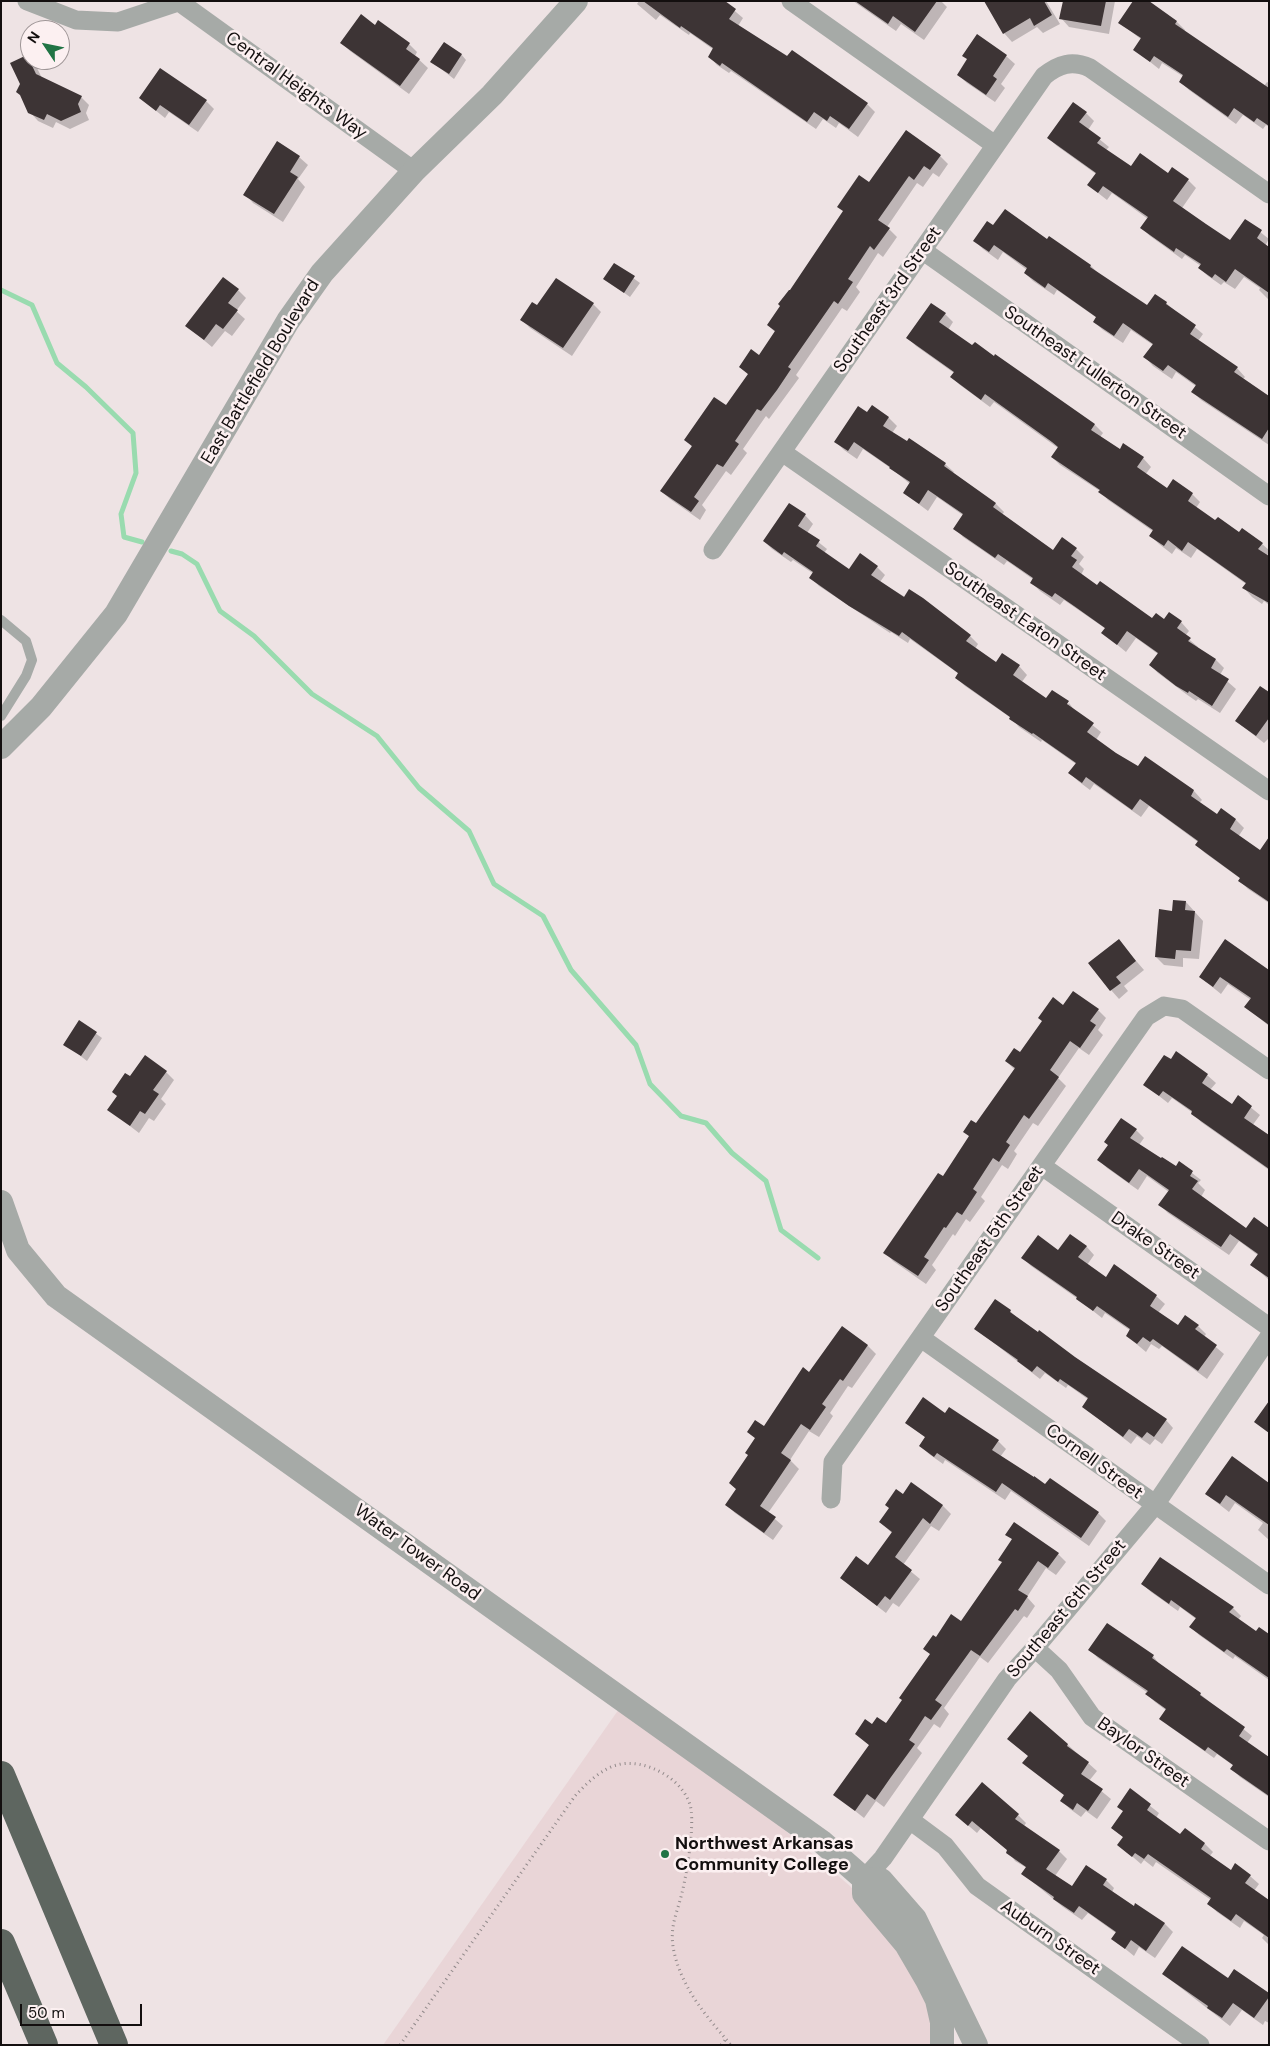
<!DOCTYPE html>
<html>
<head>
<meta charset="utf-8">
<style>
	body { margin:0 }
	#map { position:relative; width:1270px; height:2046px; overflow:hidden; background:#eee3e4; font-family:"DM Sans",sans-serif }
	canvas { display:block }
	.frame { position:absolute; inset:0; border:2px solid #130f0f; pointer-events:none }
	.north { position:absolute; left:20px; top:20px; width:50px; height:50px; box-sizing:border-box; background:#fcf0f1; border:1px solid #9f9697; border-radius:50%; rotate:304deg; font-size:14px; font-weight:700; line-height:20px; text-align:center; color:#130f0f }
	.north::after { content:''; display:block; margin:auto; width:18px; height:22px; background:#217445; clip-path:polygon(50% 0,100% 100%,50% 72%,0 100%) }
	.scale { position:absolute; left:20px; top:2004px; width:122px; height:22px; box-sizing:border-box; border:2px solid #130f0f; border-top:0; padding-left:6px; font-size:15px; line-height:18px; white-space:nowrap; color:#130f0f; -webkit-text-stroke:4px #fcf0f1; paint-order:stroke }
</style>
</head>
<body>
<div id="map">
<canvas width="1270" height="2046"></canvas>
<div class="frame"></div>
<div class="north">N</div>
<div class="scale">50 m</div>
</div>
<script>
const g = document.querySelector('canvas').getContext('2d');
g.lineJoin = 'round';
function fillPath(path, color) { g.fillStyle = color; g.fill(path, 'evenodd'); }
function trace(path, color, width, dash) { g.strokeStyle = color; g.lineWidth = width; g.lineCap = dash ? 'butt' : 'round'; g.setLineDash(dash || []); g.stroke(path); }
function drawText(font, color, halo, rows, align = 'center') {
  g.font = font + ' "DM Sans",sans-serif'; g.lineWidth = 5; g.setLineDash([]); g.textBaseline = 'middle'; g.strokeStyle = halo; g.fillStyle = color; for (const [text, x, y, turn = 0] of rows) {
    g.save(); g.translate(x, y); g.rotate((+turn || 0) * Math.PI / 180); g.textAlign = isNaN(turn) ? turn : align; if (halo) g.strokeText(text, 0, 0); g.fillText(text, 0, 0); g.restore();
  }
}
fillPath(new Path2D(`
	M619,1709L774,1821L850,1886L880,1920L932,2005L935,2045H383Z`), '#e9d5d7');
fillPath(new Path2D(`
	M639,1H723L743,18L738,26L867,104L875,112L858,137L839,123L836,128L823,119L816,129L731,71L729,73L717,65L709,56L714,50L690,33L689,35L660,15L656,20L637,4Z
	M853,1H941L947,7L924,40L901,24L896,31Z
	M995,1H1046L1060,24L1043,33L1037,27L1012,42L1004,33Z
	M1064,1H1115L1109,34L1069,27L1061,18Z
	M1147,1L1177,22L1185,30L1184,32L1264,86L1267,82L1269,83V127L1266,125L1263,129L1243,115L1236,124L1189,90L1181,82L1184,77L1162,63L1159,69L1135,50L1142,40L1120,23Z
	M378,22L409,44L417,52L415,56L428,68L409,94L350,51L342,43L375,26Z
	M461,54L466,60L454,79L432,62Z
	M27,56L35,64L42,78L81,97L89,105L86,113L89,120L70,129L56,122L53,128L38,121L30,112Z
	M1006,56L1015,64L1001,84L1005,88L995,102L967,83L958,75Z
	M140,98L206,101L214,109L198,132L169,112L165,118Z
	M1086,113L1094,121L1088,130L1109,147L1106,150L1131,168L1188,180L1196,188L1182,208L1231,242L1245,220L1269,239L1265,246L1269,248V300L1259,290L1260,288L1244,277L1235,289L1224,282L1221,285L1208,276L1199,268L1201,266L1185,255L1182,259L1150,236L1142,228L1148,219L1112,193L1107,200L1088,185L1096,174L1057,146L1048,138Z
	M940,156L948,164L939,177L933,173L923,187L917,183L887,227L897,237L883,257L878,253L856,287L860,292L847,311L842,308L796,375L799,378L769,419L766,416L743,449L747,453L731,475L726,471L702,505L706,510L700,520L670,499L661,491L692,447L686,440L727,407L749,375L740,367L759,357L776,333L768,325L790,292L869,184Z
	M299,157L308,165L298,179L305,187L283,222L253,203L245,194Z
	M993,227L1048,240L1050,238L1091,266L1099,274L1148,307L1156,295L1166,303L1203,334L1198,341L1237,368L1245,377L1243,379L1269,397V445L1201,400L1193,392L1197,387L1176,372L1172,379L1153,366L1145,357L1153,345L1131,330L1123,343L1103,330L1094,322L1097,318L1057,290L1054,295L1033,281L1025,273L1027,270L1003,252L998,260L983,249L975,241Z
	M614,264L640,283L630,297L605,279Z
	M238,290L246,298L236,311L245,319L232,336L225,331L212,347L187,326Z
	M593,304L601,312L572,356L530,328L522,320L538,307Z
	M945,314L953,322L948,330L973,347L994,357L996,356L1095,425L1103,433L1100,437L1120,450L1143,458L1151,467L1145,475L1167,489L1192,494L1200,502L1196,508L1216,522L1262,544L1269,550L1267,557L1269,558V605L1264,601L1262,604L1252,597L1244,588L1246,584L1197,549L1191,558L1176,548L1172,554L1159,544L1151,536L1154,532L1108,500L1100,491L1060,465L1052,457L1058,448L994,402L990,407L960,385L951,377L954,373L916,346L908,338Z
	M868,414L889,418L897,426L892,433L945,464L954,472L953,473L996,504L1004,512L1002,515L1054,551L1076,549L1084,557L1079,564L1084,569L1081,575L1098,586L1153,619L1181,622L1189,631L1185,636L1198,647L1197,648L1216,660L1224,668L1220,675L1236,689L1220,713L1198,699L1196,701L1186,694L1158,673L1150,665L1158,654L1136,638L1126,652L1103,633L1106,629L1064,600L1060,605L1040,591L1032,583L1034,580L1007,561L1004,565L963,537L955,528L964,516L937,497L928,511L904,493L910,484L892,469L863,449L857,459L844,450L836,442Z
	M805,515L813,524L807,533L827,549L824,553L850,571L877,567L885,575L880,582L970,636L978,644L975,649L997,664L1019,666L1027,675L1021,683L1064,710L1069,703L1075,711L1101,732L1096,740L1138,768L1146,758L1194,791L1202,800L1199,803L1217,816L1221,810L1236,820L1244,828L1238,837L1260,852L1269,843V903L1248,889L1240,881L1241,879L1205,853L1196,845L1198,842L1149,806L1141,817L1094,784L1090,790L1078,781L1070,773L1076,764L1042,740L1041,742L1019,727L1011,718L965,686L956,678L959,674L910,639L908,643L891,632L890,633L819,586L811,578L814,574L793,560L791,562L772,549L764,541Z
	M1269,694V738L1264,743L1236,721Z
	M1186,902L1203,921L1199,959L1183,958V967L1164,965L1156,957L1173,912Z
	M1119,941L1144,970L1124,986L1128,991L1119,999L1111,990Z
	M1225,941L1269,983V1026L1246,1007L1251,1000L1228,984L1221,994L1200,977Z
	M1064,1006L1098,1010L1106,1018L1098,1030L1103,1035L1089,1055L1079,1048L1058,1078L1066,1086L1038,1126L1033,1123L1014,1151L1017,1154L1008,1169L1002,1165L981,1197L985,1201L970,1222L966,1219L955,1236L953,1234L932,1265L936,1270L926,1284L893,1261L885,1252L943,1178L970,1137L965,1132L976,1125L1015,1070L1006,1061L1020,1054Z
	M80,1022L102,1038L87,1061L65,1044Z
	M166,1072L174,1080L161,1099L166,1104L154,1121L149,1118L139,1133L109,1110L131,1078Z
	M1207,1075L1216,1083L1210,1090L1232,1106L1238,1097L1260,1115L1252,1126L1269,1137V1170L1201,1122L1193,1113L1172,1098L1168,1103L1145,1085Z
	M1136,1130L1144,1138L1139,1145L1176,1168L1179,1163L1201,1180L1198,1183L1205,1190L1201,1197L1247,1229H1269V1280L1252,1265L1259,1256L1239,1241L1229,1255L1168,1213L1160,1205L1169,1192L1147,1176L1138,1190L1107,1168L1099,1160L1109,1146L1105,1142Z
	M1086,1246L1094,1255L1087,1265L1106,1278L1156,1296L1165,1304L1158,1313L1178,1327L1198,1326L1206,1334L1204,1337L1224,1354L1207,1379L1162,1346L1159,1349L1151,1344L1146,1352L1127,1336L1131,1331L1105,1313L1102,1318L1078,1299L1031,1266L1023,1258Z
	M1010,1311L1018,1319L1166,1420L1173,1428L1162,1444L1155,1439L1150,1445L1137,1436L1131,1444L1084,1407L1089,1400L1068,1385L1066,1388L1045,1373L1040,1379L976,1329Z
	M842,1328L868,1346L876,1354L852,1388L848,1386L830,1413L833,1416L819,1437L809,1431L790,1460L799,1469L768,1513L783,1526L773,1540L735,1513L726,1504L737,1490L730,1483L749,1456L756,1439L748,1432L764,1427L810,1374Z
	M945,1414L998,1441L1006,1449L1000,1457L1046,1486L1098,1513L1106,1521L1089,1546L1011,1491L1005,1500L945,1460L943,1464L929,1454L921,1446L926,1438L907,1423Z
	M911,1484L943,1506L951,1514L939,1531L931,1526L903,1565L920,1579L899,1607L893,1603L886,1613L841,1578L868,1567L893,1534L880,1522Z
	M1269,1485V1540L1258,1530L1263,1523L1235,1503L1229,1512L1206,1494Z
	M1007,1534L1058,1554L1066,1562L1056,1575L1046,1568L1027,1597L1035,1606L1027,1618L1024,1616L988,1663L980,1657L944,1708L949,1714L940,1728L934,1724L917,1748L922,1753L884,1807L876,1801L864,1818L835,1795L870,1746L856,1734L872,1726L886,1725L903,1701L931,1655L936,1639L961,1623L1003,1563L1013,1540Z
	M1143,1584L1233,1608L1241,1616L1238,1620L1256,1633L1269,1636V1680L1235,1656L1233,1659L1199,1635L1191,1627L1196,1619L1180,1607L1178,1611L1151,1592Z
	M1108,1624L1153,1656L1160,1665L1200,1694L1252,1736L1247,1743L1269,1758V1797L1240,1777L1232,1769L1234,1766L1217,1754L1214,1758L1169,1726L1161,1718L1167,1711L1155,1702L1147,1694L1148,1693L1098,1658L1090,1650Z
	M1068,1745L1097,1771L1089,1781L1111,1799L1097,1819L1086,1811L1081,1817L1070,1809L1062,1801L1065,1796L1023,1763Z
	M1130,1790L1159,1813L1156,1818L1181,1836L1205,1844L1213,1852L1209,1857L1231,1872L1250,1876L1259,1884L1254,1891L1269,1901V1945L1262,1938L1264,1935L1244,1921L1240,1928L1217,1912L1209,1904L1211,1900L1156,1862L1153,1867L1144,1860L1141,1864L1119,1845L1124,1838L1112,1828L1124,1812L1118,1807Z
	M956,1815H1018L1026,1823L1024,1826L1059,1851L1067,1859L1055,1876L1072,1887L1106,1880L1114,1888L1112,1892L1134,1907L1136,1905L1165,1924L1173,1932L1155,1958L1139,1947L1134,1956L1112,1938L1116,1933L1088,1913L1082,1920L1063,1907L1023,1874L1027,1868L1015,1861L1008,1851L981,1828L977,1833Z
	M1163,1974L1228,1980L1269,1995V2023L1265,2021L1263,2025L1242,2010L1230,2026Z`), '#0003');
trace(new Path2D(`
	M1,290L32,305L57,363L86,387L133,433L136,473L121,514L124,537L142,542
	M171,551L182,554L197,564L220,611L254,636L312,694L377,736L419,788L469,831L494,884L543,916L571,970L636,1045L650,1084L681,1116L706,1123L732,1153L766,1181L781,1230L818,1258`), '#99dbaf', 5);
fillPath(new Path2D(`
	M643,1H725L736,9L729,19L787,56L792,50L868,103L849,129L830,116L827,121L814,112L807,122L722,63L720,66L708,57L713,48L681,26L680,28Z
	M855,1H937L915,32L893,16L888,24Z
	M984,1H1044L1052,15L1034,26L1030,18L1003,34Z
	M1063,1H1106L1101,26L1059,19Z
	M1133,1H1149L1177,21L1175,24L1269,88V126L1257,118L1254,122L1234,108L1228,117L1179,82L1183,75L1154,56L1150,62L1133,50L1141,38L1118,23Z
	M361,14L375,25L378,20L410,43L406,49L420,59L400,86L340,43Z
	M977,34L1007,55L993,76L997,79L986,95L957,75L967,59L962,56Z
	M444,42L462,54L449,74L430,62Z
	M27,55L36,74L82,96L78,104L81,112L61,121L47,114L44,120L28,113L20,95L16,92L20,84L10,63Z
	M160,68L207,100L189,125L160,105L156,111L139,98Z
	M1073,102L1087,112L1079,122L1101,138L1097,143L1131,166L1140,153L1168,173L1172,167L1189,179L1173,201L1206,224L1230,240L1245,219L1262,230L1257,238L1269,247V293L1235,269L1226,282L1215,274L1212,278L1198,268L1201,264L1176,248L1174,252L1140,228L1148,217L1103,186L1098,193L1087,185L1096,173L1047,138Z
	M906,130L941,155L930,170L924,166L914,180L909,176L878,220L890,228L874,250L870,246L848,279L853,282L838,304L834,301L788,367L791,369L777,390L761,411L757,409L735,441L739,444L723,467L717,464L694,497L699,501L691,512L660,491L692,446L684,440L714,397L726,405L748,374L739,367L751,349L759,355L775,331L767,325L780,306L778,304L789,290H790L843,211L837,207L859,175L869,182Z
	M277,141L300,156L290,172L298,177L274,214L243,195Z
	M1005,209L1047,239L1049,236L1091,265L1090,267L1147,305L1155,294L1167,302L1166,304L1196,325L1190,334L1238,367L1234,372L1269,396V428L1262,439L1191,392L1196,385L1168,365L1163,371L1143,357L1153,344L1123,323L1114,336L1093,322L1096,317L1048,283L1045,288L1024,273L1027,268L994,245L989,252L973,241L987,221L993,225Z
	M614,263L635,276L624,293L603,279Z
	M223,277L239,289L228,303L238,310L223,329L216,324L204,340L185,326Z
	M556,278L594,303L563,348L520,320L532,302L537,305Z
	M931,303L946,313L939,322L972,345L975,342L994,356L995,354L1095,424L1091,430L1120,449L1123,443L1144,457L1137,467L1167,488L1173,479L1193,493L1188,501L1215,520L1218,517L1239,532L1242,528L1263,543L1258,549L1269,556V603L1242,588L1246,583L1188,542L1182,551L1168,540L1164,546L1149,536L1153,530L1098,492L1100,490L1051,457L1058,447L1052,442L985,394L981,400L950,377L954,372L906,338Z
	M872,405L889,417L883,426L907,441L909,438L946,463L944,466L996,503L993,507L1053,550L1062,537L1077,548L1071,556L1077,560L1072,567L1097,585L1100,581L1152,618L1156,613L1164,619L1169,612L1182,621L1177,628L1191,638L1188,641L1216,659L1211,668L1229,679L1212,706L1189,691L1188,693L1176,686L1149,665L1158,653L1127,631L1117,645L1101,633L1105,628L1074,606L1055,593L1052,597L1030,583L1033,578L998,554L995,558L953,529L963,514L928,490L919,504L903,493L910,482L889,468L890,467L854,442L848,451L834,442L858,406L867,412Z
	M789,503L806,514L798,526L820,540L816,546L849,569L860,553L878,566L871,575L904,597L909,589L923,598L971,635L966,641L996,662L1002,653L1020,665L1013,675L1046,698L1052,690L1069,701L1067,704L1094,723L1087,732L1116,753L1138,766L1145,756L1194,790L1191,796L1217,814L1221,808L1236,819L1230,829L1260,850L1269,837V902L1238,881L1240,878L1195,845L1198,841L1140,799L1132,810L1086,777L1082,783L1068,773L1076,763L1033,733L1032,734L1009,719L1010,717L955,678L958,673L902,632L899,636L849,606L809,578L813,572L784,552L782,555L763,541Z
	M1260,686L1269,692V718L1256,736L1235,721Z
	M1173,900L1186,901L1185,910L1195,911L1191,951L1176,950L1175,959L1155,957L1159,909L1172,911Z
	M1119,939L1136,961L1116,977L1121,983L1110,991L1088,963Z
	M1225,939L1269,970V1025L1244,1007L1251,998L1220,977L1213,987L1199,977Z
	M1073,991L1099,1009L1090,1021L1096,1025L1080,1048L1070,1041L1050,1070L1059,1077L1029,1119L1024,1115L1006,1142L1010,1145L999,1162L993,1158L973,1189L977,1192L962,1215L957,1212L946,1228L944,1227L924,1257L929,1260L918,1276L883,1253L938,1173L943,1176L969,1136L963,1132L971,1120L976,1123L1015,1068L1005,1061L1014,1048L1020,1052L1042,1021L1038,1018L1053,997L1063,1005Z
	M79,1020L97,1032L81,1056L63,1045Z
	M1176,1051L1208,1074L1202,1083L1232,1104L1238,1095L1252,1106L1244,1118L1269,1135V1169L1191,1114L1192,1111L1163,1091L1159,1096L1143,1085L1164,1055L1171,1059Z
	M145,1055L167,1071L153,1090L159,1094L145,1114L140,1111L130,1126L107,1110L117,1096L112,1092L125,1073L130,1076Z
	M1121,1118L1137,1129L1130,1138L1161,1158L1162,1157L1176,1166L1179,1161L1193,1171L1190,1176L1198,1181L1192,1189L1246,1228L1254,1217L1269,1228V1278L1250,1265L1258,1254L1230,1234L1221,1247L1158,1205L1169,1190L1139,1169L1129,1183L1097,1160L1108,1145L1104,1142Z
	M1070,1234L1087,1246L1078,1257L1106,1277L1114,1264L1157,1295L1150,1306L1178,1325L1185,1315L1199,1325L1195,1329L1217,1345L1198,1371L1153,1339L1150,1342L1143,1337L1137,1344L1126,1336L1130,1329L1097,1306L1093,1311L1076,1299L1077,1297L1021,1258L1038,1235L1058,1250Z
	M995,1299L1011,1310L1010,1312L1038,1332L1039,1330L1075,1357L1167,1419L1154,1437L1147,1432L1142,1438L1129,1429L1123,1437L1082,1407L1088,1398L1060,1379L1058,1382L1037,1366L1032,1372L1017,1361L1018,1360L974,1329Z
	M842,1326L868,1345L843,1381L840,1379L822,1404L826,1407L810,1430L801,1424L781,1453L791,1460L760,1506L776,1517L764,1533L725,1505L736,1489L729,1483L748,1455L745,1453L755,1438L747,1432L755,1420L764,1426L803,1367L809,1372Z
	M923,1397L945,1413L949,1407L999,1440L992,1450L1034,1477V1476L1045,1484L1050,1478L1099,1512L1081,1538L1002,1483L996,1492L937,1453L934,1457L919,1446L925,1437L905,1423Z
	M1269,1401V1433L1254,1422Z
	M1232,1456L1269,1483V1525L1226,1495L1220,1504L1205,1494Z
	M911,1482L943,1505L930,1524L923,1518L895,1557L912,1570L890,1600L885,1596L877,1606L840,1578L856,1556L868,1565L892,1532L879,1522L889,1508L885,1505L896,1489L903,1494Z
	M1014,1522L1059,1553L1048,1568L1038,1561L1018,1590L1028,1596L1018,1611L1015,1609L980,1656L971,1650L935,1700L942,1705L931,1720L925,1716L909,1740L915,1744L891,1777L875,1800L867,1794L855,1811L833,1795L869,1745L855,1734L865,1719L872,1724L877,1717L886,1723L902,1700L899,1698L930,1654L923,1649L933,1635L936,1637L951,1614L961,1621L1002,1562L998,1560L1012,1539L1005,1535Z
	M1160,1557L1234,1607L1229,1612L1256,1631L1259,1627L1269,1634V1678L1227,1649L1224,1652L1189,1627L1196,1618L1171,1600L1169,1604L1141,1584Z
	M1107,1623L1154,1655L1152,1658L1201,1693L1200,1695L1245,1727L1239,1736L1269,1757V1796L1230,1769L1233,1765L1208,1747L1205,1751L1159,1719L1166,1709L1145,1694L1148,1691L1088,1650Z
	M1030,1711L1068,1744L1067,1746L1089,1762L1081,1774L1103,1789L1088,1811L1077,1803L1073,1810L1060,1801L1064,1795L1022,1763L1028,1756L1007,1739Z
	M982,1782L1019,1814L1015,1819L1060,1850L1046,1869L1072,1886L1086,1865L1107,1879L1103,1885L1134,1906L1135,1903L1165,1923L1146,1951L1131,1940L1125,1949L1111,1939L1116,1932L1079,1906L1074,1913L1053,1899L1054,1897L1021,1874L1026,1867L1006,1853L1007,1850L972,1821L968,1826L955,1815Z
	M1130,1788L1151,1804L1147,1810L1180,1834L1185,1828L1205,1843L1201,1849L1231,1870L1235,1863L1251,1875L1245,1883L1269,1900V1938L1236,1914L1231,1921L1207,1904L1211,1898L1148,1854L1144,1859L1135,1853L1132,1857L1117,1845L1123,1837L1111,1828L1123,1811L1117,1807Z
	M1182,1946L1228,1978L1234,1969L1269,1993V1997L1254,2018L1233,2003L1222,2018L1207,2008L1208,2006L1162,1974Z`), '#3d3435');
trace(new Path2D(`
	M400,2045L575,1796C586,1784 601,1769 617,1765C645,1757 686,1780 691,1809C694,1830 687,1872 682,1893C676,1917 668,1929 675,1956C684,1991 708,2018 731,2045
	M721,2045L726,2039`), '#928a8b', 3, [1, 4]);
trace(new Path2D(`
	M1,620L26,641L32,660L26,676L1,716`), '#a6aaa7', 10);
trace(new Path2D(`
	M27,1L76,20L118,22L178,2
	M178,1L414,171
	M791,1L995,145
	M922,250L1269,496
	M782,452L1269,791
	M713,550L1044,76C1059,64 1072,60 1090,68L1269,194
	M1042,1166L1269,1327
	M921,1338L1269,1585
	M831,1499L833,1462L1146,1017L1164,1006L1182,1009L1269,1070
	M1035,1648L1059,1670L1092,1717L1269,1841
	M910,1820L945,1846L977,1886L1200,2045
	M864,1879L883,1858L1007,1679L1035,1648L1155,1505L1269,1337`), '#a6aaa7', 19);
trace(new Path2D(`
	M1,747L41,707L116,614L288,321L322,273L414,171L492,95L576,1
	M1,1202L18,1250L56,1296L822,1842L864,1879L881,1880L915,1919L976,2045
	M864,1879V1894L906,1944L927,1980L937,2000L942,2022V2045`), '#a6aaa7', 24);
trace(new Path2D(`
	M1,1775L114,2045
	M1,1943L44,2045`), '#5e6660', 28);
for (const [x, y, r, color] of [
	[665,1854,5,"#217445"]
]) { const dot = new Path2D(); dot.arc(x, y, r, 0, 2 * Math.PI); g.fillStyle = color; g.fill(dot); trace(dot, '#fcf0f1', 2); }
drawText('18px', '#130f0f', '#fcf0f1', [
	["Central Heights Way",296,86,36],
	["Southeast 3rd Street",888,300,-55],
	["East Battlefield Boulevard",261,372,-59],
	["Southeast Fullerton Street",1095,373,35],
	["Southeast Eaton Street",1025,622,35],
	["Southeast 5th Street",990,1239,-55],
	["Drake Street",1155,1246,35],
	["Cornell Street",1094,1462,36],
	["Water Tower Road",417,1553,36],
	["Southeast 6th Street",1067,1609,-50],
	["Baylor Street",1143,1753,35],
	["Auburn Street",1050,1938,35]
]);
drawText('bold 18px', '#130f0f', '#fcf0f1', [
	["Northwest Arkansas",675,1844],
	["Community College",675,1865]
], 'left');
</script>
</body>
</html>
